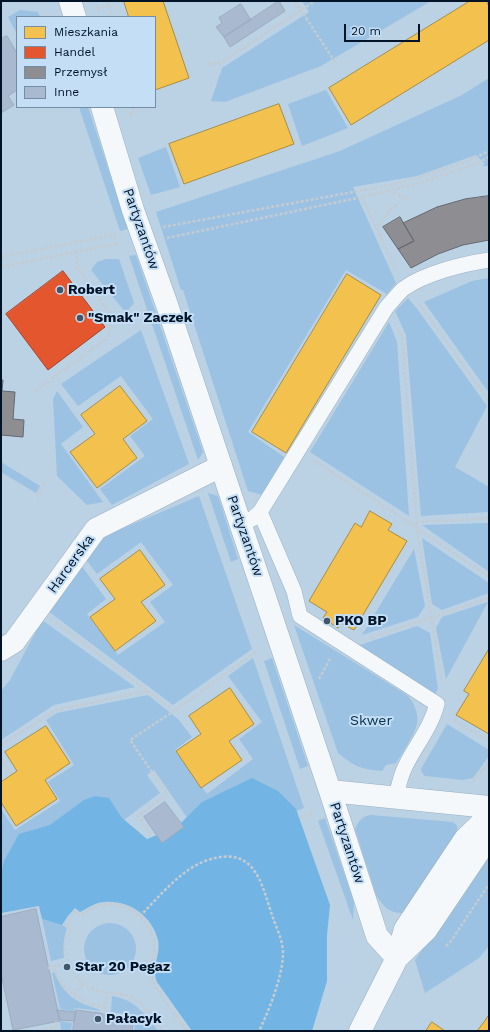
<!DOCTYPE html>
<html>
<head>
<meta charset="utf-8">
<style>
	body { margin:0 }
	#map { position:relative; width:490px; height:1032px; overflow:hidden; background:#bbd1e4; font-family:"Work Sans",sans-serif }
	canvas { display:block }
	.frame { position:absolute; inset:0; border:2px solid #001327; pointer-events:none }
	.legend { position:absolute; left:16px; top:16px; width:140px; height:92px; box-sizing:border-box; background:#c3def5; border:1px solid #758da3; margin:0; padding:5px 7px; list-style:none; font-size:12px; color:#001327 }
	.legend li { display:flex; align-items:center; gap:8px; height:20px }
	.legend b { width:20px; border:1px solid #758da3 }
	.scale { position:absolute; left:344px; top:24px; width:76px; height:18px; box-sizing:border-box; border:2px solid #001327; border-top:0; padding-left:5px; font-size:12px; line-height:14px; white-space:nowrap; color:#001327; -webkit-text-stroke:3px #c3def5; paint-order:stroke }
</style>
</head>
<body>
<div id="map">
<canvas width="490" height="1032"></canvas>
<div class="frame"></div>
<ul class="legend">
<li><b style="height:11px;background:#f2c14e"></b>Mieszkania</li>
<li><b style="height:11px;background:#e4572e"></b>Handel</li>
<li><b style="height:11px;background:#8d8d92"></b>Przemysł</li>
<li><b style="height:11px;background:#a9b9cf"></b>Inne</li>
</ul>
<div class="scale">20 m</div>
</div>
<script>
const g = document.querySelector('canvas').getContext('2d');
g.lineJoin = 'round';
function fillPath(path, color) { g.fillStyle = color; g.fill(path, 'evenodd'); }
function trace(path, color, width, dash) { g.strokeStyle = color; g.lineWidth = width; g.lineCap = dash ? 'butt' : 'round'; g.setLineDash(dash || []); g.stroke(path); }
function drawText(font, color, halo, rows, align = 'center') {
  g.font = font + ' "Work Sans",sans-serif'; g.lineWidth = 4; g.setLineDash([]); g.textBaseline = 'middle'; g.strokeStyle = halo; g.fillStyle = color; for (const [text, x, y, turn = 0] of rows) {
    g.save(); g.translate(x, y); g.rotate((+turn || 0) * Math.PI / 180); g.textAlign = isNaN(turn) ? turn : align; if (halo) g.strokeText(text, 0, 0); g.fillText(text, 0, 0); g.restore();
  }
}
fillPath(new Path2D(`
	M302,1H431L321,66L225,102L211,101L222,68L309,12Z
	M20,10L38,12L40,17H17V34L8,17Z
	M489,78V166H482L485,164L476,155L417,176L353,187L396,283L387,294L346,270L248,432L284,457L262,495L248,491L183,290H181L156,212L340,151L462,95Z
	M326,90L348,128L302,146L288,104Z
	M79,107H88L128,229L120,231Z
	M166,147L180,187L151,195L138,158Z
	M136,255L203,452L198,460L129,256Z
	M106,259H119L134,303L126,313L91,270L97,262Z
	M489,278V393L424,302L472,281Z
	M408,298L418,310L487,406L455,467L489,487V512L421,516L406,335L395,311Z
	M389,322L397,342L409,516L310,452Z
	M141,330L189,464L112,505L100,489L145,456L130,436L153,419L121,376L78,406L61,384Z
	M57,391L83,427L61,444L103,502L87,505L57,476L53,399Z
	M1,462L40,486L36,493L1,472Z
	M208,493L218,496L238,559L231,562Z
	M199,496L252,649L173,705L48,611L81,565L106,599L87,614L118,655L165,622L150,602L173,585L141,542L97,574L84,557L98,539Z
	M489,523V572L422,525Z
	M422,538L489,583V593L442,610L432,604Z
	M414,549L425,606L418,617L362,635Z
	M488,602L446,679L436,628L442,617Z
	M42,620L135,687L54,705L1,740V691L10,680Z
	M294,625L407,695C414,702 419,714 417,724C414,736 402,753 396,763L386,765L382,771C359,769 356,767 338,753Z
	M417,626L430,633L438,689L434,696L357,646Z
	M253,658L304,808L283,816L202,839L154,770L147,775L160,793L117,825L1,904V809L15,830L60,801L48,782L74,765L46,720L57,713L148,695L178,719L192,737L175,750L207,794L253,759L239,739L262,722L228,676Z
	M272,658L308,766L300,769L264,661Z
	M447,724L489,750V756L473,778L463,780L425,776L422,773L421,769Z
	M371,815L453,822L457,826L458,833L405,913C389,914 384,907 376,895L355,829C359,821 362,816 371,815Z
	M325,818L354,902L353,920L318,821Z
	M489,852V946L479,958L425,993L415,960Z
	M42,919L62,925L67,928C63,939 63,948 64,958L51,961Z
	M84 949a26 26 0 1 1 52 0a26 26 0 1 1-52 0Z
	M54,972C61,988 70,999 86,1005C91,1007 97,1008 101,1011L75,1008L74,1011L60,1009L52,973Z
	M112,996C134,999 145,1014 158,1031H134L136,1016L111,1012Z
	M60,1021L72,1023L71,1031H61Z`), '#9bc2e3');
fillPath(new Path2D(`
	M252,778L278,791L296,809L330,905L327,935V981L312,1031H192L157,982C151,965 161,956 158,940C152,916 129,900 105,902C96,902 88,908 80,912L75,908L68,916L62,925L42,919L39,906L1,913V874L4,861L19,834L50,825L84,800L95,796L109,798L121,817L147,839L177,827L202,802Z`), '#72b4e4');
const homes = new Path2D(`
	M124,1H163L189,78L155,90V17H129Z
	M470,1H486L489,6V40L351,125L329,88Z
	M279,104L294,144L184,184L169,144Z
	M347,274L381,295L286,453L252,432Z
	M120,386L147,421L123,439L137,458L97,488L70,452L95,434L81,415Z
	M370,511L392,524L388,530L407,541L354,630L341,623L338,628L323,618L327,612L309,601L355,523L361,527Z
	M140,550L165,585L141,602L156,621L115,651L90,617L115,599L100,579Z
	M489,649V734L456,715L469,694L464,691Z
	M230,688L254,724L229,741L242,760L201,788L176,751L201,734L189,716Z
	M46,726L70,763L45,780L57,799L16,826L1,802V782L17,771L5,752Z
	M489,1015V1031H477L484,1022Z
	M432,1022L445,1031H426Z`);
fillPath(homes, '#f2c14e');
trace(homes, '#a98d42', 1);
const shops = new Path2D(`
	M63,271L105,327L48,370L6,314Z`);
fillPath(shops, '#e4572e');
trace(shops, '#a0432c', 1);
const industry = new Path2D(`
	M489,196V240L463,245L438,254L411,268L398,249L414,241L403,223L437,207L465,199Z
	M400,217L414,241L398,249L383,227Z
	M1,380H3L2,391L15,392L13,419L24,420L23,437L1,435Z`);
fillPath(industry, '#8d8d92');
trace(industry, '#636872', 1);
const building = new Path2D(`
	M279,1L285,11L230,47L224,37Z
	M241,4L251,20L224,37L216,27L222,23L219,18Z
	M7,36L17,53V90L8,96L14,105L1,113V39Z
	M165,802L184,827L162,843L144,817Z
	M36,909L60,1021L13,1030L1,973V917Z
	M57,1010L76,1012L74,1021L60,1020Z
	M76,1010L122,1016V1023L133,1024L132,1031H73Z`);
fillPath(building, '#a9b9cf');
trace(building, '#9babc0', 1);
const service = new Path2D(`
	M260,512L294,591L300,616L437,704C431,727 416,745 406,765C400,776 398,787 396,798
	M241,525L252,519L260,512L386,308C392,301 397,295 403,289C425,273 463,264 489,260`);
const minor = new Path2D(`
	M1,650L14,642L96,529L221,466`);
const tertiary = new Path2D(`
	M70,1L75,17
	M102,107L133,210L167,305L330,791L377,936L397,958
	M330,791L489,807
	M397,958L405,929L465,839L489,816
	M360,1031L397,958L426,930L480,850L489,829`);
trace(service, '#99b0c3', 16);
trace(minor, '#99b0c3', 23);
trace(tertiary, '#99b0c3', 23);
trace(new Path2D(`
	M107,1L112,17
	M295,1L337,65
	M97,9L108,5
	M208,64L220,63L315,1
	M130,115L135,107
	M388,191L412,200
	M362,197L396,271
	M163,227L391,185C425,176 458,166 489,151
	M377,231C383,220 387,211 398,205
	M167,238L362,197L419,183L478,163L489,157
	M1,257L117,234
	M1,267L120,243
	M419,304L489,401
	M398,328L402,336L417,528L442,682
	M35,391L105,340C111,331 112,325 111,315L77,267L76,252
	M315,461L417,528L489,577
	M36,498L46,481
	M416,522L489,518
	M56,622L174,711L257,651
	M371,638L489,598
	M319,679L330,659
	M453,720L489,741
	M1,745L56,710L147,691
	M1,759L11,774
	M473,781L489,763
	M300,818L313,813
	M151,834L138,816L167,794L130,740L174,711
	M140,916C159,897 182,868 208,860C254,845 261,881 272,915C276,927 283,940 283,953C283,975 269,1011 259,1031
	M446,946L451,941L489,884
	M54,967C61,990 82,1002 104,1008
	M48,968L68,964
	M74,995L83,984
	M104,1014L107,992
	M40,1031L57,1027L56,1021
	M162,1031C155,1020 146,1004 134,998C121,992 107,994 95,990C76,984 62,959 66,940C67,936 70,932 71,929L65,925L75,912L80,916C84,913 88,910 93,908C119,895 148,915 154,941C157,953 149,966 152,977C154,987 180,1023 188,1031`), '#c4cbd1', 2.5, [3, 2]);
trace(service, '#f5f8fb', 15);
trace(minor, '#f5f8fb', 22);
trace(tertiary, '#f5f8fb', 22);
for (const [x, y, r, color] of [
	[60,290,4,"#415669"],
	[80,318,4,"#415669"],
	[327,621,4,"#415669"],
	[67,967,4,"#415669"],
	[98,1019,4,"#415669"]
]) { const dot = new Path2D(); dot.arc(x, y, r, 0, 2 * Math.PI); g.fillStyle = color; g.fill(dot); trace(dot, '#c3def5', 1.5); }
drawText('14px', '#001327', '#c3def5', [
	["Partyzantów",141,229,71],
	["Partyzantów",245,536,71],
	["Harcerska",71,564,-54],
	["Partyzantów",347,843,72]
]);
drawText('bold 14px', '#001327', '#c3def5', [
	["Robert",68,290],
	["\"Smak\" Zaczek",88,318],
	["PKO BP",335,621],
	["Star 20 Pegaz",75,967],
	["Pałacyk",106,1019]
], 'left');
drawText('14px', '#052f4c', '#c3def5', [
	["Skwer",371,721]
]);
</script>
</body>
</html>
